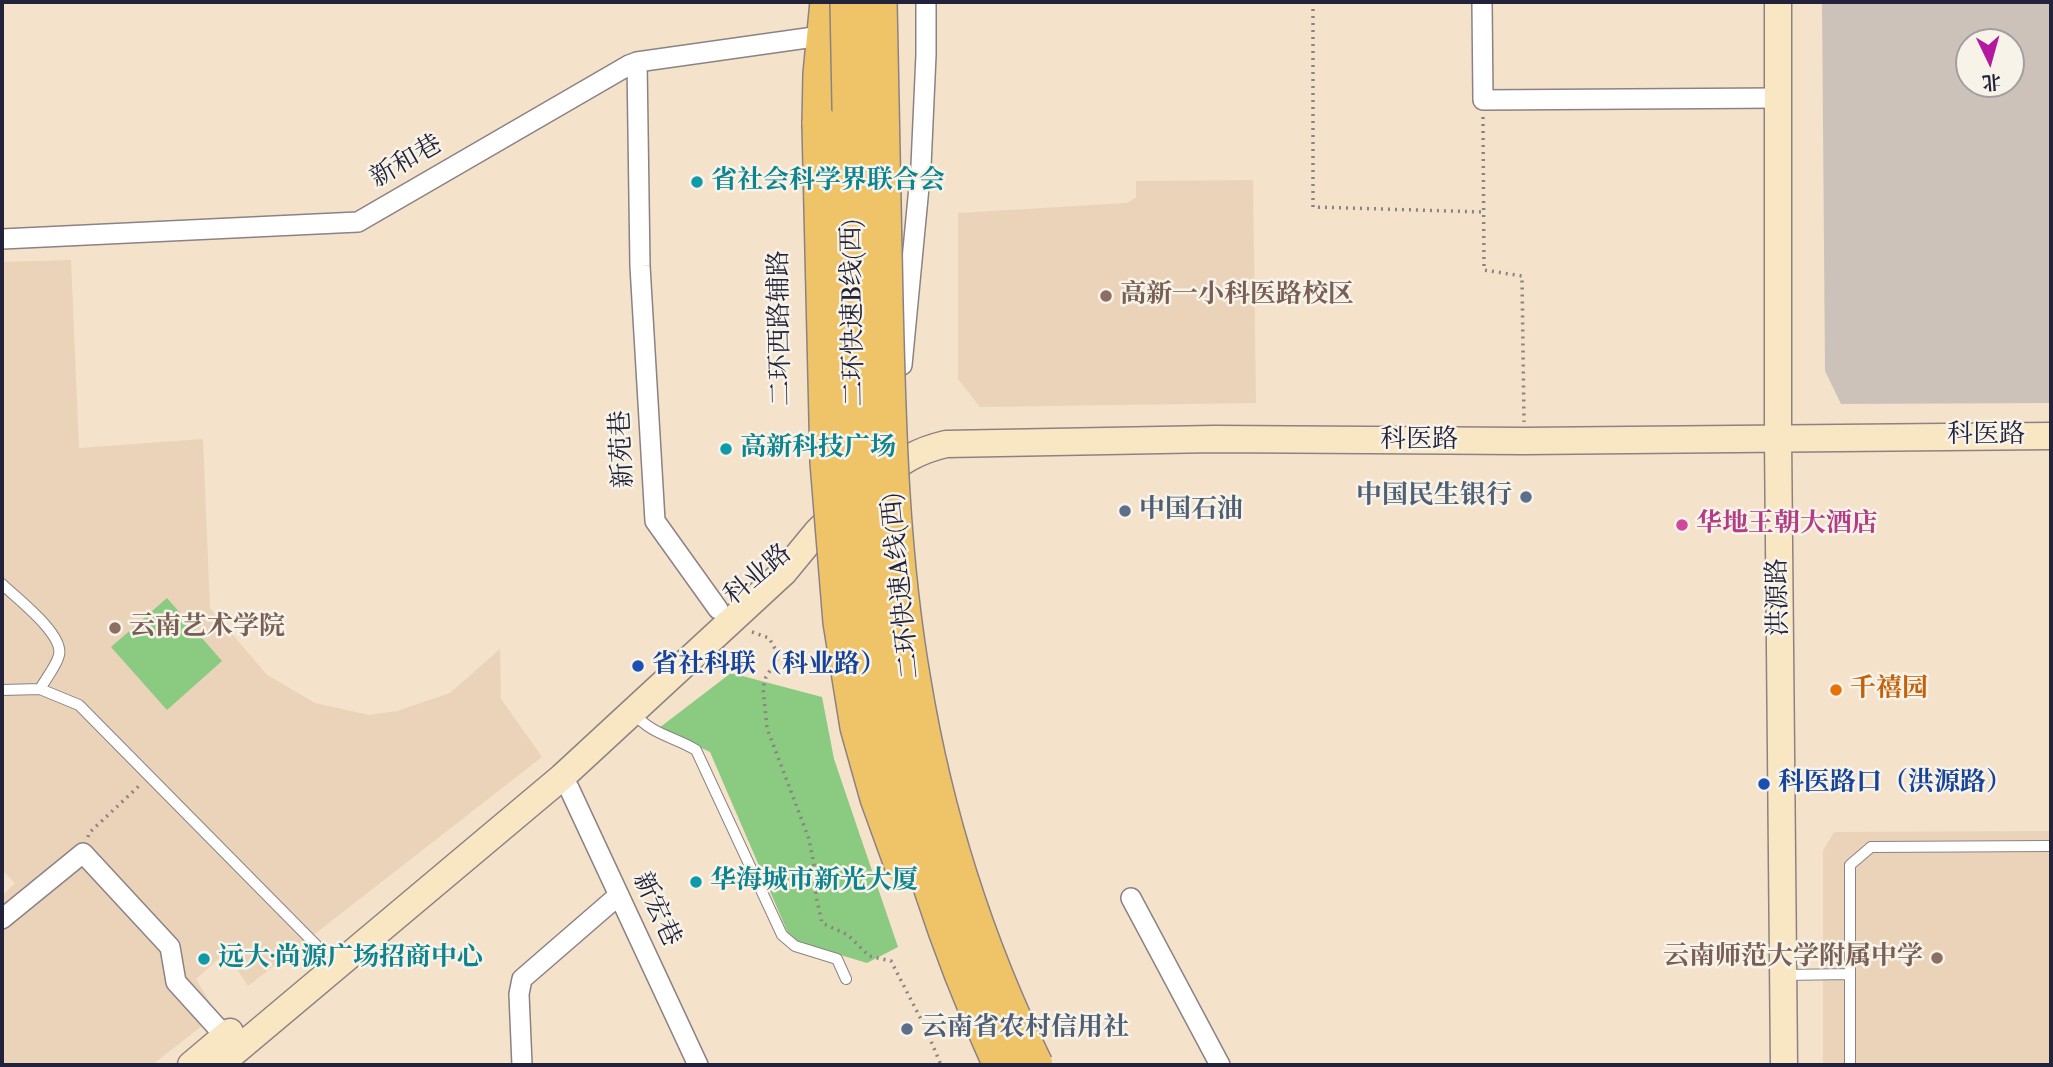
<!DOCTYPE html>
<html>
<head>
<meta charset="utf-8">
<style>
	body { margin:0 }
	#map { position:relative; width:2053px; height:1067px; overflow:hidden; background:#f5e2cb; font-family:"IM FELL Double Pica","Noto Serif SC",serif }
	canvas { display:block }
	.frame { position:absolute; inset:0; border:4px solid #22223b; pointer-events:none }
	.north { position:absolute; left:1955px; top:28px; width:70px; height:70px; box-sizing:border-box; background:#f7f3e8; border:2px solid #a29fa3; border-radius:50%; rotate:175deg; font-size:19px; font-weight:700; line-height:28px; text-align:center; color:#22223b }
	.north::after { content:''; display:block; margin:auto; width:24px; height:32px; background:#b5179e; clip-path:polygon(50% 0,100% 100%,50% 72%,0 100%) }
</style>
</head>
<body>
<div id="map">
<canvas width="2053" height="1067"></canvas>
<div class="frame"></div>
<div class="north">北</div>
</div>
<script>
const g = document.querySelector('canvas').getContext('2d');
g.lineJoin = 'round';
function fillPath(path, color) { g.fillStyle = color; g.fill(path, 'evenodd'); }
function trace(path, color, width, dash) { g.strokeStyle = color; g.lineWidth = width; g.lineCap = dash ? 'butt' : 'round'; g.setLineDash(dash || []); g.stroke(path); }
function drawText(font, color, halo, rows, align = 'center') {
  g.font = font + ' "IM FELL Double Pica","Noto Serif SC",serif'; g.lineWidth = 5; g.setLineDash([]); g.textBaseline = 'middle'; g.strokeStyle = halo; g.fillStyle = color; for (const [text, x, y, turn = 0] of rows) {
    g.save(); g.translate(x, y); g.rotate((+turn || 0) * Math.PI / 180); g.textAlign = isNaN(turn) ? turn : align; if (halo) g.strokeText(text, 0, 0); g.fillText(text, 0, 0); g.restore();
  }
}
fillPath(new Path2D(`
	M1253,180L1256,403L980,407L958,379V213L1126,203L1136,198V181Z
	M71,260L79,448L203,439L210,608L267,675L315,703L369,715L397,711L450,693L500,649L501,699L542,757L248,986L226,952L196,979L217,1014L152,1065H2V896L15,883L2,870V262Z
	M2051,831V1065H1823V851L1834,832Z`), '#ead3b8');
fillPath(new Path2D(`
	M1822,2H2051V403L1841,404L1825,371ZM1969,42H2011V84H1969Z`), '#ccc2b9');
fillPath(new Path2D(`
	M167,598L222,661L167,710L111,647Z
	M731,673L822,697L834,759L898,947L867,963L791,940L710,752L659,728Z`), '#8aca81');
const lane = new Path2D(`
	M2,584C16,598 64,634 59,655C57,665 45,680 40,689
	M2,690L40,689L79,705L324,953
	M634,713C650,734 675,737 696,750L782,935L795,946L837,959L846,979
	M1784,975L1850,974
	M1850,1065V865L1871,847L2051,846`);
const street = new Path2D(`
	M1482,2L1483,100L1778,98
	M637,62L640,266L655,521L718,609
	M2,239L358,222L629,65L637,62L814,37
	M902,365L921,166L926,55V2
	M562,777L569,788L698,1065
	M1131,898L1220,1065
	M2,919L83,853L170,947L176,982L225,1036
	M522,1065L519,994L522,979L619,895`);
const secondary = new Path2D(`
	M1778,2V438L1784,1065
	M879,479C902,461 916,451 946,444L1214,439L1524,441L2051,436
	M191,1065L230,1032
	M219,1065L562,777L784,572L817,532L840,509`);
const highway = new Path2D(`
	M820,124L821,74L828,2`);
trace(lane, '#8c8283', 12);
trace(street, '#8c8283', 22);
trace(secondary, '#8c8283', 29);
trace(highway, '#8c8283', 38);
trace(new Path2D(`
	M1313,2V207L1484,212
	M1483,117L1484,270L1522,276L1524,422
	M752,632L769,638L779,656L766,677L763,688L767,728L809,839L814,865L816,896L822,923L848,935L869,956L891,961L925,1027L941,1065
	M88,837L89,833L141,784`), '#8c8283', 3.5, [2, 5]);
trace(lane, '#fff', 10);
trace(street, '#fff', 19);
trace(secondary, '#f9e7c3', 26);
trace(highway, '#efc469', 35);
const highwayBridge = new Path2D(`
	M848,2C850,105 852,209 854,312C857,448 861,585 888,719C911,839 950,954 1001,1065
	M879,2C881,102 883,202 885,302C888,429 891,556 913,682C935,815 976,944 1035,1065
	M820,124L828,462L841,622L858,727L878,798L903,867`);
trace(highwayBridge, '#8c8283', 38, []);
trace(highwayBridge, '#efc469', 35);
for (const [x, y, r, color] of [
	[697,182,7,"#0f9aa8"],
	[1106,296,7,"#8d6e63"],
	[726,449,7,"#0f9aa8"],
	[1526,497,7,"#5c6f8a"],
	[1125,511,7,"#5c6f8a"],
	[1682,525,7,"#d1479c"],
	[115,628,7,"#8d6e63"],
	[638,666,7,"#1a4fb4"],
	[1836,690,7,"#e8710a"],
	[1764,784,7,"#1a4fb4"],
	[696,882,7,"#0f9aa8"],
	[1937,958,7,"#8d6e63"],
	[204,959,7,"#0f9aa8"],
	[907,1029,7,"#5c6f8a"]
]) { const dot = new Path2D(); dot.arc(x, y, r, 0, 2 * Math.PI); g.fillStyle = color; g.fill(dot); trace(dot, '#f7f3e8', 2.5); }
drawText('26px', '#22223b', '#f7f3e8', [
	["新和巷",407,163,-30],
	["二环快速B线(西)",855,313,-91],
	["二环西路辅路",782,328,-91],
	["科医路",1986,436],
	["科医路",1419,441],
	["新苑巷",624,449,-93],
	["科业路",759,576,-40],
	["二环快速A线(西)",903,586,-96],
	["洪源路",1780,597,-91],
	["新宏巷",655,910,65]
]);
drawText('bold 26px', '#0d838f', '#f7f3e8', [
	["省社会科学界联合会",711,182],
	["高新科技广场",740,449],
	["华海城市新光大厦",710,882],
	["远大·尚源广场招商中心",218,959]
], 'left');
drawText('bold 26px', '#785e54', '#f7f3e8', [
	["高新一小科医路校区",1120,296],
	["云南艺术学院",129,628],
	["云南师范大学附属中学",1923,958,"right"]
], 'left');
drawText('bold 26px', '#4e5e75', '#f7f3e8', [
	["中国民生银行",1512,497,"right"],
	["中国石油",1139,511],
	["云南省农村信用社",921,1029]
], 'left');
drawText('bold 26px', '#b23c85', '#f7f3e8', [
	["华地王朝大酒店",1696,525]
], 'left');
drawText('bold 26px', '#164399', '#f7f3e8', [
	["省社科联（科业路）",652,666],
	["科医路口（洪源路）",1778,784]
], 'left');
drawText('bold 26px', '#c56008', '#f7f3e8', [
	["千禧园",1850,690]
], 'left');
</script>
</body>
</html>
